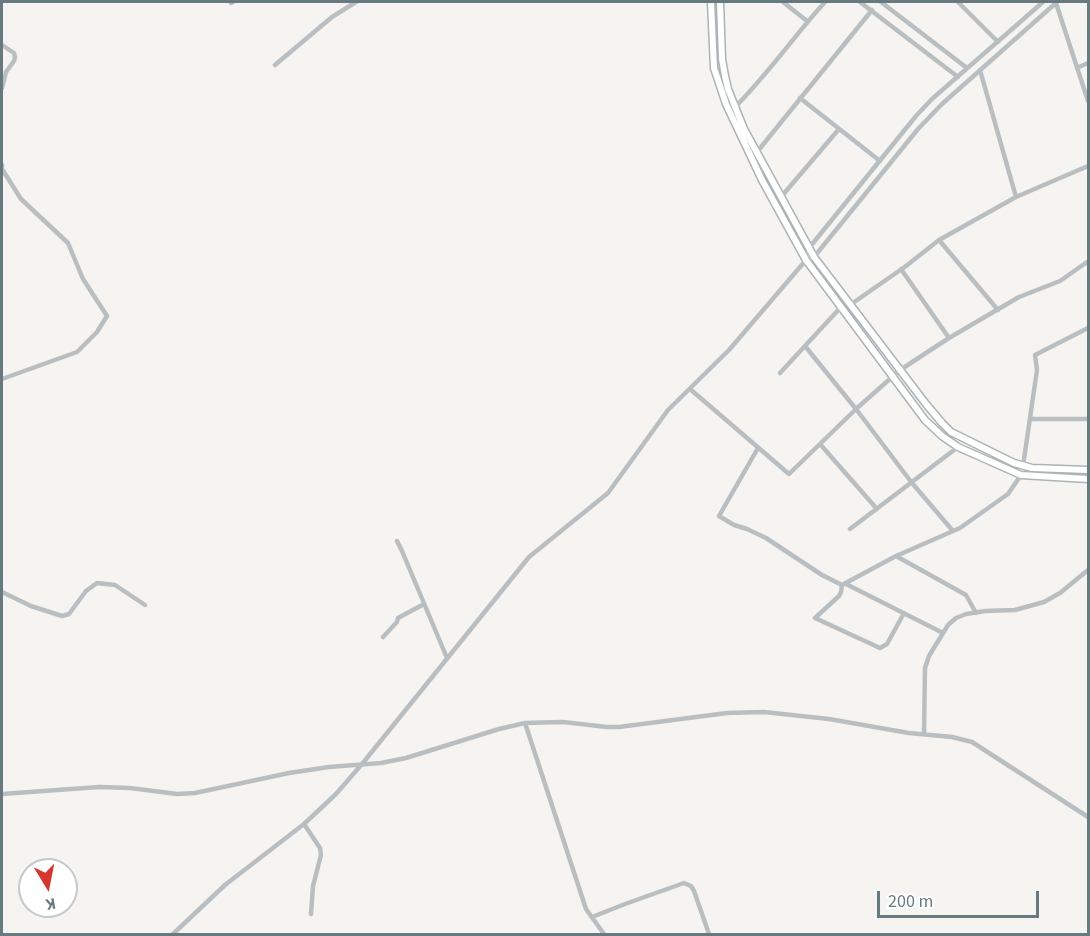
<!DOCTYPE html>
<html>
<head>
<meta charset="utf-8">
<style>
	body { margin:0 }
	#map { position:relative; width:1090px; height:936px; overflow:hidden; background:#f5f4f1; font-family:"Source Sans 3",sans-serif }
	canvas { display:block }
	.frame { position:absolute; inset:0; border:3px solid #667a80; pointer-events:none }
	.north { position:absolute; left:18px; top:858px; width:60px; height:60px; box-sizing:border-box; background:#fff; border:2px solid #c2cacc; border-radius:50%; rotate:170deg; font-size:16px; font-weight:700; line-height:24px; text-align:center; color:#667a80 }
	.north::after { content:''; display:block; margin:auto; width:21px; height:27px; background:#d63630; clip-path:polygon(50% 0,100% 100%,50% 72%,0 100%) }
	.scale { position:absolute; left:877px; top:891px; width:162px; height:27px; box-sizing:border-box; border:3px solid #667a80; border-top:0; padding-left:8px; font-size:18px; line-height:21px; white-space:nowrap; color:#667a80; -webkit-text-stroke:4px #fff; paint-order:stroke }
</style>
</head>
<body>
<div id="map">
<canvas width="1090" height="936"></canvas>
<div class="frame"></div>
<div class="north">K</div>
<div class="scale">200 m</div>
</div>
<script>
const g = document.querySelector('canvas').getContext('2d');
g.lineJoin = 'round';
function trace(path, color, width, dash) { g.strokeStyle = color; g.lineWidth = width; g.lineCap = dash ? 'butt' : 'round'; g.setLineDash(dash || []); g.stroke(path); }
const secondary = new Path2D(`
	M711,2L714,68L726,104L762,180L806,260L925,420L942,436L958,447L1021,475L1088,479
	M720,2L722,59L725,76L728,89L744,129L814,257L926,404L942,423L951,432L1014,463L1032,468L1088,470`);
trace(secondary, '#acb4b6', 9);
trace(new Path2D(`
	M783,2L807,21
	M860,2L958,77
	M881,2L967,68
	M958,2L998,42
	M231,3L233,2
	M1056,3L1088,101
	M2,45L14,53L15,57L14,61L6,72L2,88
	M275,65L332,17L356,2
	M1077,68L1088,63
	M980,70L1016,197
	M800,98L880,161
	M735,107C768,74 794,36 825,2
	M757,152L872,10
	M2,165V169L21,199L68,243L83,279L107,316L97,332L77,352L2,379
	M781,197L839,129
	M939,240L998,310
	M811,258L814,257L918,129L942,104L1057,2
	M901,269L949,338
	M850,305L906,266L939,240L1016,197L1088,166
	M805,346L856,409L912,483L953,531
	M780,373L841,307
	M690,389L789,474L856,409L900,370L949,338L1019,297L1060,281L1087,262L1088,264
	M1030,419H1088
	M820,444L877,509
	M758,448L719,516L734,525L747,529L766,538L822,575L842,585L896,556L960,528L1008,494L1021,475
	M1023,466L1037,370L1035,355L1088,328
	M850,529L958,447
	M397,541L402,551L447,658
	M896,556L966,595L976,613
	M846,584L943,633
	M842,585L841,592L839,596L815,618L880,648L887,644L904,613
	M2,592L31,606L62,616L69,614L86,591L97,583L115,585L145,605
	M383,637L397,622L398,618L424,604
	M525,723L586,909L604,934
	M924,734L925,668L929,656L948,625L956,618L966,614L985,611L1015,610L1044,602L1060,593L1088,570
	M2,794L99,787L130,788L177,794L195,793L289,773L329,767L381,763L406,758L499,729L525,723L563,722L607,727H619L727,713L764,712L829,719L909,733L952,737L972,742L1088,817
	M304,824L320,848L321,855L313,886L311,914
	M592,917L625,904L684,883L691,886L694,891L709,934
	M173,934L225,885L304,824L336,794L362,764L529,557L608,493L668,410L729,350L806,260L809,248L916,116L932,99L1043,2`), '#b9bfc1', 4.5);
trace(secondary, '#fff', 6);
</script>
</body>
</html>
